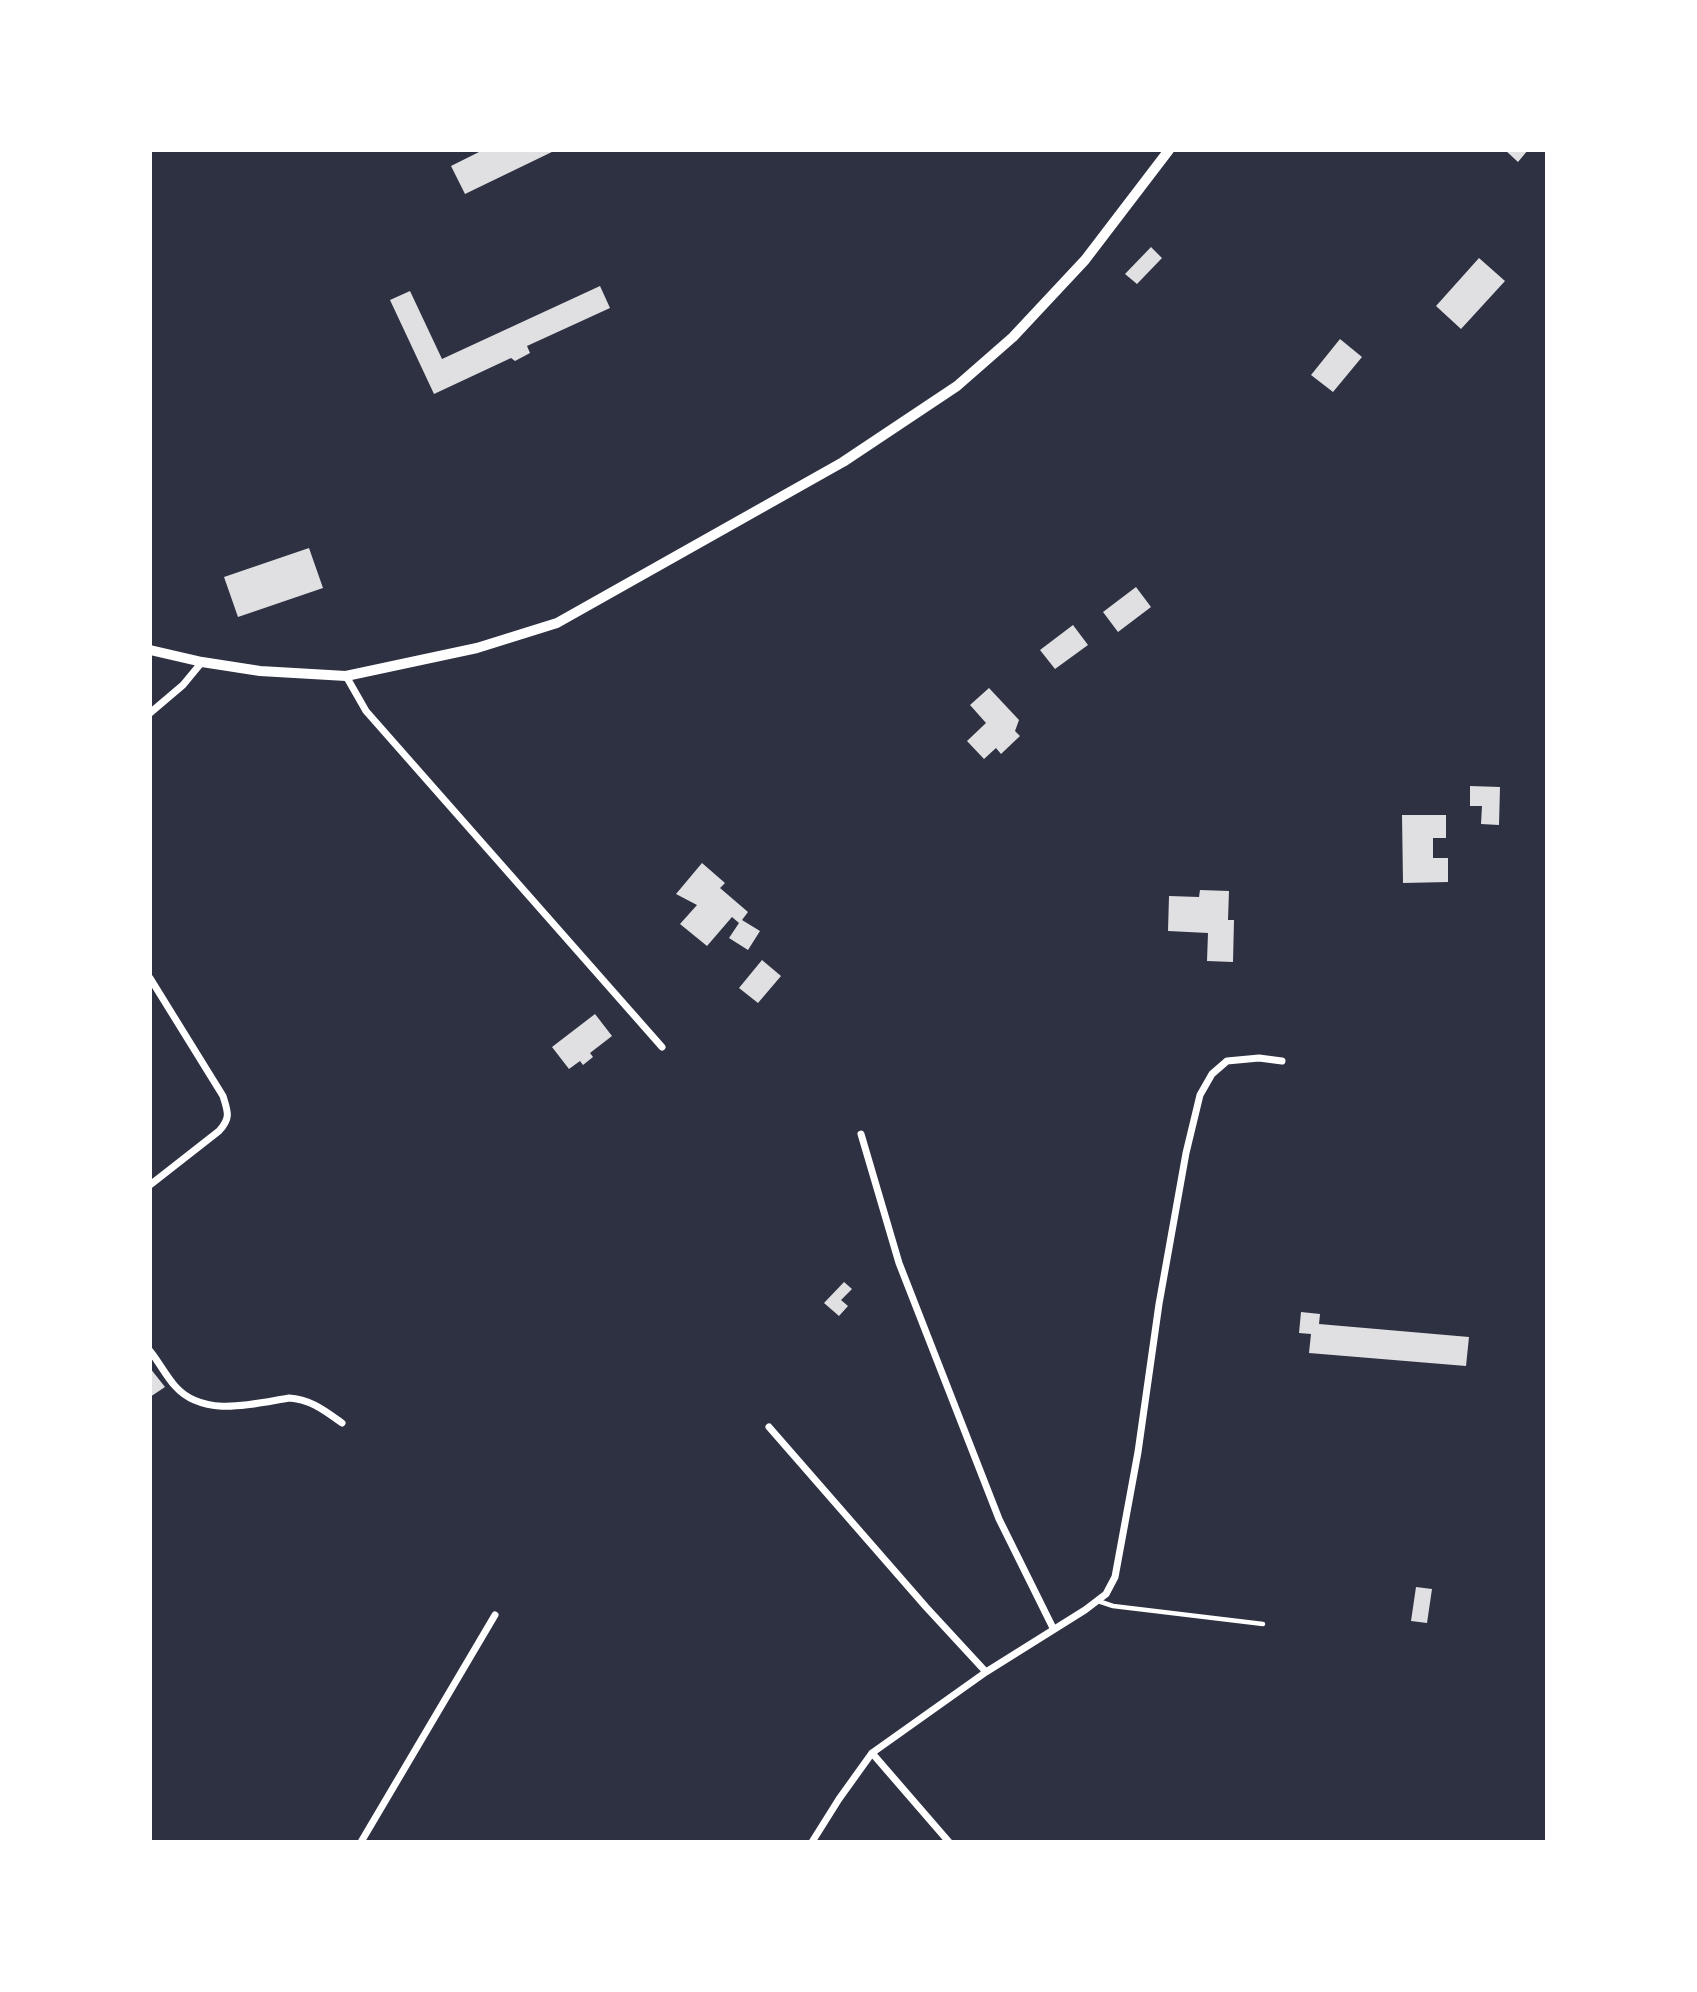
<!DOCTYPE html>
<html>
<head>
<meta charset="utf-8">
<style>
	body { margin:0 }
	#map { position:relative; width:1697px; height:1992px; overflow:hidden; background:#2d3142; font-family:Signika,sans-serif }
	canvas { display:block }
	.frame { position:absolute; inset:0; border:152px solid #fff; pointer-events:none }
</style>
</head>
<body>
<div id="map">
<canvas width="1697" height="1992"></canvas>
<div class="frame"></div>
</div>
<script>
const g = document.querySelector('canvas').getContext('2d');
g.lineJoin = 'round';
function fillPath(path, color) { g.fillStyle = color; g.fill(path, 'evenodd'); }
function trace(path, color, width, dash) { g.strokeStyle = color; g.lineWidth = width; g.lineCap = dash ? 'butt' : 'round'; g.setLineDash(dash || []); g.stroke(path); }
fillPath(new Path2D(`
	M483,150H556L465,194L451,166Z
	M1505,150H1528L1518,162Z
	M1151,247L1162,258L1137,284L1125,274Z
	M1479,258L1505,281L1461,329L1436,306Z
	M600,286L610,308L527,346L530,353L515,361L511,358L434,394L390,300L410,291L442,359Z
	M1340,339L1362,357L1333,392L1311,375Z
	M309,548L323,588L238,617L224,577Z
	M1136,587L1151,607L1118,632L1103,612Z
	M1073,625L1088,645L1055,669L1040,650Z
	M989,688L1019,720L1015,731L1020,736L1001,754L996,748L984,759L967,741L986,723L970,705Z
	M1470,786L1500,787L1499,825L1481,824L1482,806H1470Z
	M1402,815H1446V838H1433V858H1448V882L1403,883Z
	M702,863L725,883L720,888L748,912L742,920L760,931L748,950L729,938L739,923L732,917L707,946L680,924L697,905L676,894Z
	M1200,890L1229,891L1228,920H1234L1233,962L1207,961L1208,933L1168,931L1169,896L1199,897Z
	M762,960L781,976L758,1003L739,988Z
	M595,1014L612,1036L590,1053L593,1057L583,1065L580,1061L569,1069L552,1047Z
	M844,1282L852,1289L841,1300L848,1306L839,1316L824,1303Z
	M1301,1312L1320,1314L1319,1324L1469,1337L1466,1366L1309,1353L1311,1334L1299,1333Z
	M150,1368L165,1387L150,1397Z
	M1416,1587L1432,1589L1427,1623L1411,1621Z`), '#e0e0e3');
trace(new Path2D(`
	M1098,1601L1113,1606L1263,1624`), '#fff', 4.5);
trace(new Path2D(`
	M346,676L366,711L662,1047
	M150,713L183,685L202,662
	M150,978L223,1096C228,1112 231,1118 219,1131L150,1185
	M861,1134L899,1263L999,1519L1053,1628
	M150,1351C159,1362 166,1376 175,1386C203,1418 253,1404 289,1398C310,1399 325,1411 342,1423
	M769,1427L926,1607L986,1672
	M872,1753L949,1842
	M361,1842L495,1615
	M812,1842L839,1799L872,1753L986,1672L1085,1610L1106,1594L1115,1577L1138,1452L1159,1304L1186,1153L1200,1095L1212,1074L1227,1061L1259,1058L1282,1061`), '#fff', 7);
trace(new Path2D(`
	M150,650L202,662L260,671L346,676L477,648L557,623L843,462L957,386L1013,337L1085,260L1169,150`), '#fff', 10);
</script>
</body>
</html>
